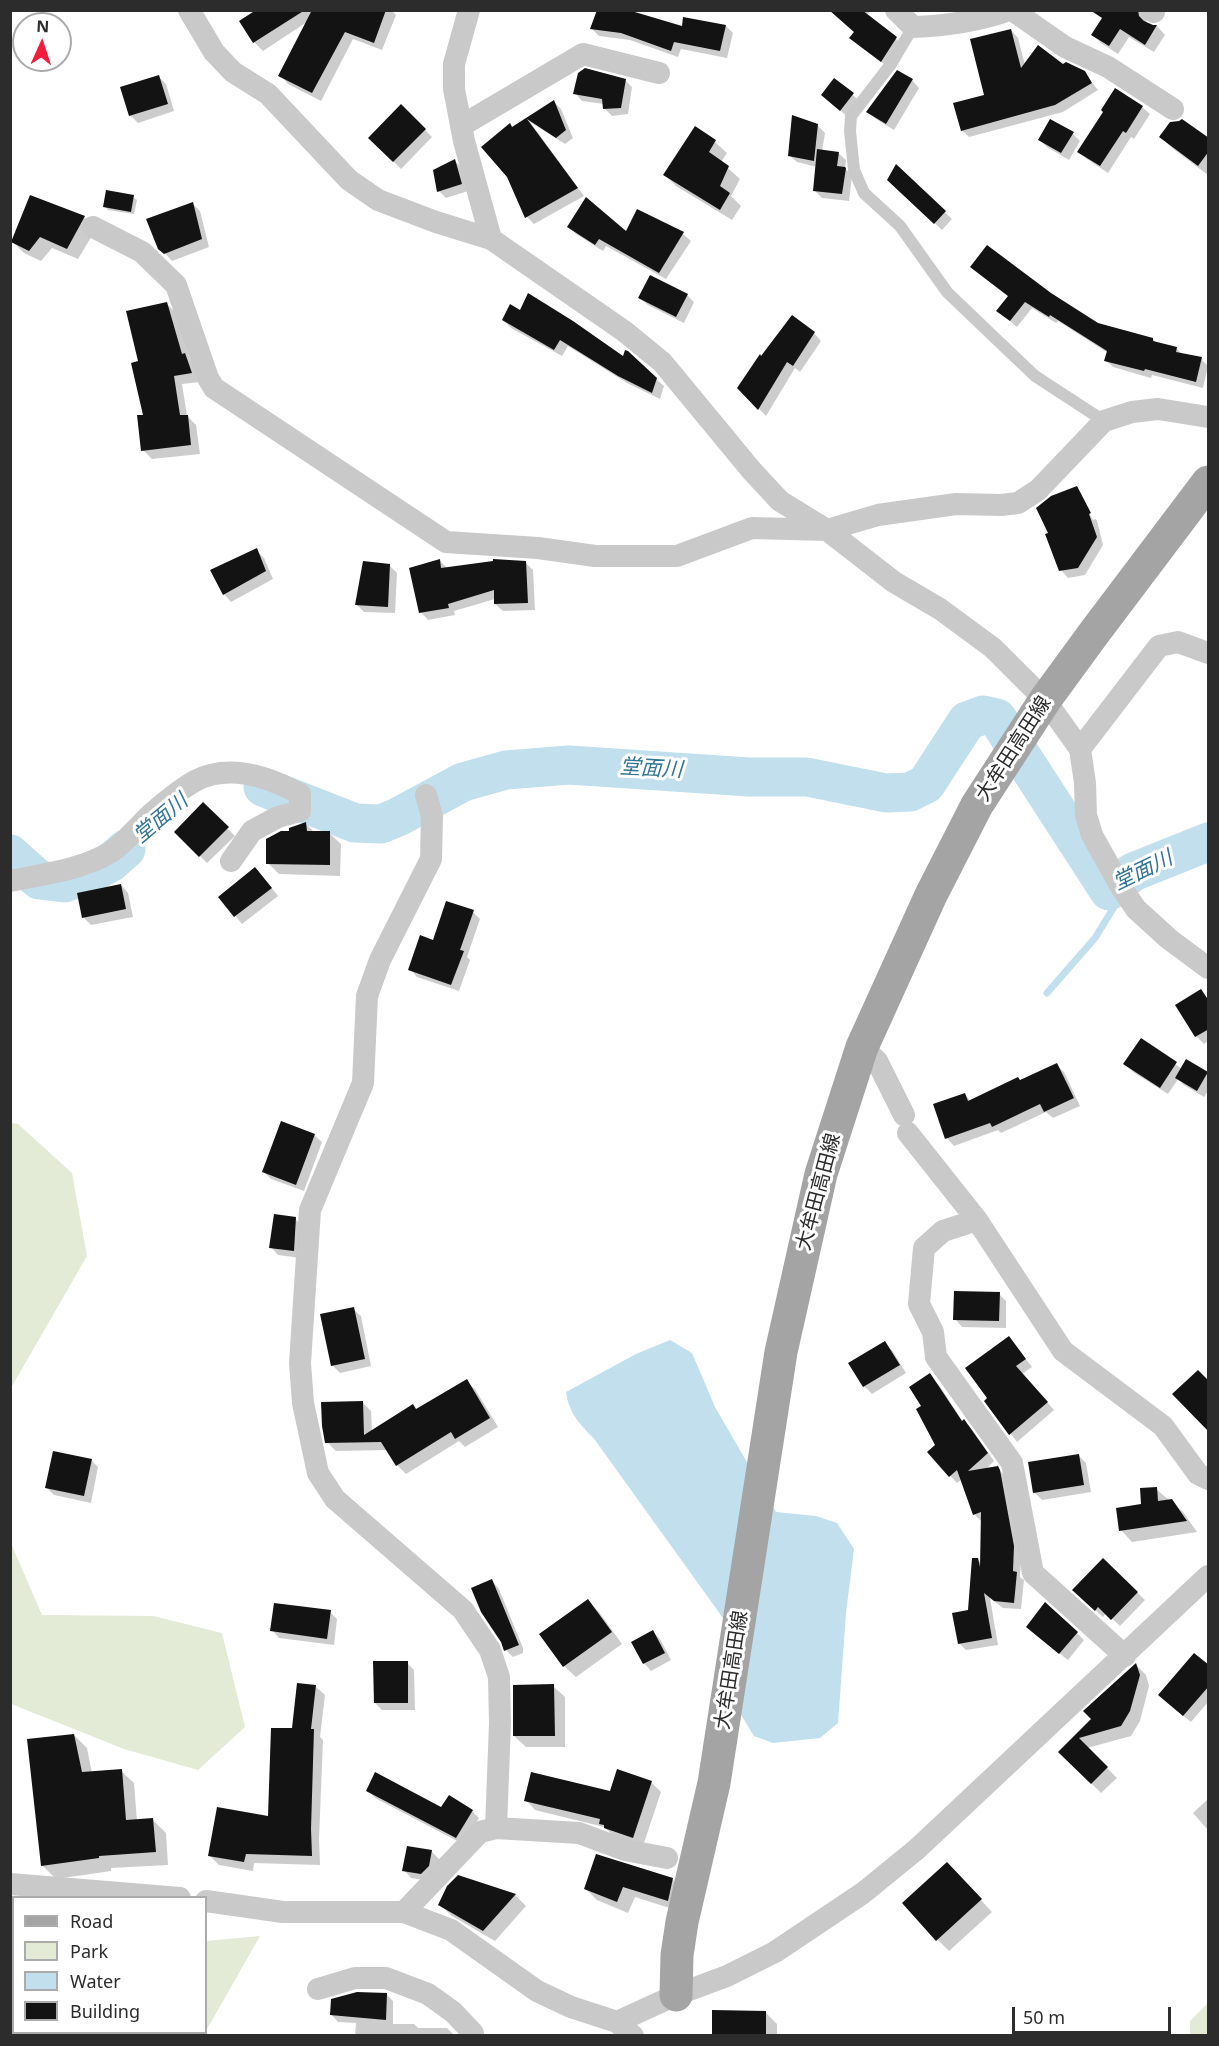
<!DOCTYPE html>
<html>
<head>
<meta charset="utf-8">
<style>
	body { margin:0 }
	#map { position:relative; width:1219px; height:2046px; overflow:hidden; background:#fff; font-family:"Noto Sans",sans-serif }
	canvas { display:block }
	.frame { position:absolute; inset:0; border:12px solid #2c2c2c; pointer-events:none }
	.legend { position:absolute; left:12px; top:1896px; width:195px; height:138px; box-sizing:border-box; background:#fff; border:2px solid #ababab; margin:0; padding:8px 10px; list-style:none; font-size:18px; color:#2c2c2c }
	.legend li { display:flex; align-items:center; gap:12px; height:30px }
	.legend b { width:30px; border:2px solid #ababab }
	.north { position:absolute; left:12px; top:12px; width:60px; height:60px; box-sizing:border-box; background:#fff; border:2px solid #ababab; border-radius:50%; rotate:3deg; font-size:16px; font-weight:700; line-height:24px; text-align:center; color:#2c2c2c }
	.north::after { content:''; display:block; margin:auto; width:21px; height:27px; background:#f41c3b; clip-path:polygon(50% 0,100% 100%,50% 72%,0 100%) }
	.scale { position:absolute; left:1012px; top:2007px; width:159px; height:27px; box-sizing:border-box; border:3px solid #2c2c2c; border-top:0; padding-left:8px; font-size:18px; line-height:21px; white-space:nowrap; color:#2c2c2c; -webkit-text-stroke:4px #fff; paint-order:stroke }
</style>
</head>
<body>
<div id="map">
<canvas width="1219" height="2046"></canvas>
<div class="frame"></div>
<ul class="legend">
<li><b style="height:8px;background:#a4a4a4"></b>Road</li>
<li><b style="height:16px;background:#e3ebd7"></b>Park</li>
<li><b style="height:16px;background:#c1dfed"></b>Water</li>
<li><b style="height:16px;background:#131313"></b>Building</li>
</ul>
<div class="north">N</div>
<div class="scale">50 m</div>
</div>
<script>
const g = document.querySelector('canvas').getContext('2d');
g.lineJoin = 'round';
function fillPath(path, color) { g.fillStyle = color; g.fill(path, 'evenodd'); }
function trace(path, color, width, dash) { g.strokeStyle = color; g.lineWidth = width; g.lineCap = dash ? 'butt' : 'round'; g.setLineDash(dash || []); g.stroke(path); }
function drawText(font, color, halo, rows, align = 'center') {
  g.font = font + ' "Noto Sans","Noto Sans JP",sans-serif'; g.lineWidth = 6; g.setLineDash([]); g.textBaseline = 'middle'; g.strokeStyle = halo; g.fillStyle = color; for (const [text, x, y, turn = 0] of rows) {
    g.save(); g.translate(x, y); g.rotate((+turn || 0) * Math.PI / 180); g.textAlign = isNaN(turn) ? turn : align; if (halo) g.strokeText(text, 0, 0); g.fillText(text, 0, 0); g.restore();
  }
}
fillPath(new Path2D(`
	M11,1123L18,1124L72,1173L87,1256L11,1388Z
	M10,1541L42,1615L153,1616L222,1633L245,1727L198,1770L124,1749L11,1704Z
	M260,1936L206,2031V1941Z
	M11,1979H13L14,2032L205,2033L203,2036L11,2035Z
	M1208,2003V2035H1190V2021Z`), '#e3ebd7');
fillPath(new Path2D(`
	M670,1340L692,1353L715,1407L776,1512L816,1516L837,1523L854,1549L846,1613L838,1723L820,1738L773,1743L754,1736L732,1700L733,1632L595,1440C580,1424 569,1414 566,1392L636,1354Z`), '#c1dfed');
fillPath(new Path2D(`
	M288,10H391L396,15L382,50L353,39L321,101L288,84L280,75L307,22L263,51L254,42L241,22Z
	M830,10H867L869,13L866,15L896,39L903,46L889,68L859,45L855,33Z
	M1108,10H1150L1146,18L1147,24L1157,26L1165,35L1154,52L1129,37L1118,54L1101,43L1093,35Z
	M726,26L733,33L727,58L681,49L678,57L630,40L599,36L592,29Z
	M1011,30L1018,38L1025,65L1063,66L1084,73L1098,90L1063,112L969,137L962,130L986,96Z
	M158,76L166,84L174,111L138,123L130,115Z
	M625,80L632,87L628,114L612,116L604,108V104L582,101L575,93Z
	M835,80L861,102L848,117L830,102Z
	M912,80L919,88L894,130L876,119L868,112Z
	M1116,90L1142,107L1150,114L1134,139L1131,137L1108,173L1087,159L1079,152L1105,112Z
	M554,102L561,109L573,138L565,144L530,122L584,196L534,224L527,217L508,176L510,125L514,128Z
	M401,106L432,137L401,169L370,138Z
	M817,125L825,133L822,151L838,153L846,160L845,168L852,176L849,201L822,198L814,190L817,167L797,162L789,155Z
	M696,128L715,142L727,153L721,162L740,179L731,196L741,206L732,220L676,186L665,175Z
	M1073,134L1080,141L1069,160L1047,147L1040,140Z
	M1161,137L1208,140V175L1172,148Z
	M455,161L462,168L468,191L446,198L439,191Z
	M897,166L952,219L942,230L889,180Z
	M31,197L84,217L96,229L78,259L52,248L41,261L24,253L13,242Z
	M133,197L137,200L134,214L108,210L105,206Z
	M193,204L200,211L209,247L172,261L160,248Z
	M637,211L683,234L691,241L666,279L606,246L603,251L576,234L569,227L627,234Z
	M979,274L1051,294L1098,324L1153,339L1157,343L1176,348L1183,355L1201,359L1208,366L1203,388L1152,375L1151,378L1113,367L1106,360L1108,353L1058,321L1056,323L1032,308L1017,327L998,311L1009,297Z
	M687,295L694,302L684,323L648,305L640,298Z
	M167,304L176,313L190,360L194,364L200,382L182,384L187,416L196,425L200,454L152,459L143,450L145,416Z
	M510,306L656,379L664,386L660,399L627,383L568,346L562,356L511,328L503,320Z
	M814,333L821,341L800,372L795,368L766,416L739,388L761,358Z
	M1076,488L1082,494H1079L1093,520L1096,519L1083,494L1097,521L1103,545L1085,575L1068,578L1061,570Z
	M256,550L264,558L273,579L231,602L224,594Z
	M439,560L447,568L525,562L533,570L535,610L503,611L495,604V599L454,611L455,615L428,620L421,612Z
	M389,565L397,573L395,613L364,612L356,604Z
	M203,804L235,836L207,863L176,832Z
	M306,824L314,832L329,833L341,844L340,876L279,874L268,863L291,832Z
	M262,876L278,896L242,924L220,897Z
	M121,885L128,893L133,917L91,925L84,918L79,894Z
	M473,912L480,919L467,957L470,960L459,991L417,977L410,969L434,942Z
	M1201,991L1208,999V1041L1204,1044L1196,1036L1177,1006Z
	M1141,1040L1182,1069L1187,1061L1207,1074L1208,1091L1204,1097L1184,1085L1178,1079L1168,1094L1133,1072L1125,1064Z
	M1057,1065L1064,1072L1080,1106L1053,1118L1046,1112L1001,1133L998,1130L954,1146L947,1138L964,1094L971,1101Z
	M314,1135L322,1142L304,1191L271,1179L264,1172Z
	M295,1219L303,1226L301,1258L278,1255L271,1247Z
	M999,1294L1006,1301V1328L962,1327L955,1319Z
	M353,1309L361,1316L371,1366L340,1373L332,1365Z
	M1009,1338L1032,1367L1022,1374L1054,1410L1017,1442L986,1401L989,1398Z
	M884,1343L892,1350L906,1373L872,1394L864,1386L850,1364Z
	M932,1378L939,1385L963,1422L971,1428L994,1461L985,1470L997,1468L1006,1477L1021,1554L1020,1577L1024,1580L1021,1609L1003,1608L990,1598L998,1645L966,1650L959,1643L969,1612L977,1559L981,1563L982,1522L974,1514L962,1479L957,1483L929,1453L937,1445L923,1406Z
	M466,1381L475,1389L498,1427L465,1447L459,1441L406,1474L397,1465L388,1450L336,1451L327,1442L362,1402L371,1411L372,1431L417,1410Z
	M1079,1456L1086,1463L1091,1492L1042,1500L1034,1492Z
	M91,1460L98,1467L91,1503L54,1495L47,1488Z
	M1156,1489L1183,1512L1197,1532L1132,1542L1121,1530Z
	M1103,1560L1145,1600L1120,1626L1106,1613L1103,1617L1082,1598Z
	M492,1581L499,1589L523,1648V1653L513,1657L506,1650Z
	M588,1601L599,1612L622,1644L576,1677L564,1666L541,1634Z
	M330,1612L337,1619L334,1645L279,1638L272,1630Z
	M653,1632L660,1639L671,1660L651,1671L644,1663Z
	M1077,1633L1084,1640L1068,1660L1035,1634Z
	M407,1663L414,1670L415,1710H382L375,1703Z
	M1136,1665L1146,1675L1149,1686L1140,1721L1131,1736L1087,1748L1117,1778L1101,1793L1060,1752L1093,1719Z
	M1208,1667V1702L1191,1722L1168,1703Z
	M315,1686L325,1695L320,1737L323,1740L319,1839L320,1865L254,1863L253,1871L219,1865L210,1856L269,1818L293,1730Z
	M553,1686L565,1697V1747H526L514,1736Z
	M74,1735L87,1748L92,1773L121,1771L134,1783L137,1821L153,1820L166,1833L168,1865L111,1868V1871L56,1879L43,1866Z
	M651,1782L661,1792L643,1846L615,1837L604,1827L535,1810L526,1800L611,1793Z
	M368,1790L442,1809L472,1811L479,1818L463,1844L375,1798Z
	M1208,1799V1830L1193,1813Z
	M431,1851L439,1859L436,1873L429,1881L411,1878L404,1870Z
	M958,1875L992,1912L949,1951L938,1940Z
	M458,1877L515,1895L526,1906L495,1941L452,1916L440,1905Z
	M672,1879L684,1890L679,1911L635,1897L628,1913L597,1900L585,1888Z
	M386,1994L393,2001V2024H414L418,2028H447L455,2036H355L356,2023L338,2022L331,2014Z
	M766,2013L777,2024V2036H713Z`), '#0003');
trace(new Path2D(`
	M1047,993L1095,938L1114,907V897L1109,891`), '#c1dfed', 7);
trace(new Path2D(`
	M263,787L355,823L381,824L398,817L463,782L506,770L569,765L749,777H807L886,793L910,792L926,784L967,721L983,715L997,718L1109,891L1133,872L1208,842
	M10,854L39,880L64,883L88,875L110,863L126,849`), '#c1dfed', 39);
fillPath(new Path2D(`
	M256,10H305L253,43L239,21Z
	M312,10H386L374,43L345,32L312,93L278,76Z
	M597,10H628L682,26L683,17L726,25L720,51L674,42L671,51L621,33L590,29Z
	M829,10H862L897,37L881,62L849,38L854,32Z
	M1090,10H1138L1139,16L1144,21L1153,25H1157L1145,45L1120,29L1109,46L1091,35L1102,18Z
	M1011,29L1021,68L1038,45L1063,64L1066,62L1085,71L1092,83L1055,105L961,131L953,103L984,95L970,39Z
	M585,68L626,79L621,108L603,109L602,99L573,94L578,73Z
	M897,70L913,79L886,124L866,112Z
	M159,75L168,104L129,116L120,87Z
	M834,78L854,93L840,111L821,95Z
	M1115,88L1143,106L1126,133L1123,131L1100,166L1077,152L1103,112L1101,110Z
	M554,100L566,130L556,138L527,119L578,188L525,218L507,177L481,147L510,123L512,127Z
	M401,104L426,129L393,162L368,138Z
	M792,115L818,124L814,161L788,156Z
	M1050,119L1074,132L1061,153L1038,140Z
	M1182,119L1209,138V151L1198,166L1159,137L1170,122L1179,121Z
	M695,126L716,140L709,152L729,166L720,186L730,193L720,210L663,175Z
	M817,149L839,152L837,166L845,167L846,168L842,194L813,191Z
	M455,159L462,184L437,192L433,170Z
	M896,164L946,211L934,224L887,180Z
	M106,190L134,195L131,212L103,207Z
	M30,195L85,216L67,249L40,237L29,251L11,242Z
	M586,197L626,231L637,209L684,232L659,273L599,239L595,245L567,227Z
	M193,202L202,239L164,254L158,249L146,219Z
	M987,245L1051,293L1098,323L1153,338V341L1177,347L1176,352L1202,357L1196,382L1145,369L1144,371L1104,361L1107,351L1050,315L1049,317L1025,302L1010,321L996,311L1008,296L970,267Z
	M650,275L688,294L676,317L638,298Z
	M528,293L573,321L623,356L625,350L628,351L657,378L652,393L618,376L560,340L554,350L502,320L510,304L520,310Z
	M167,302L182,354L185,353L192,373L174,376L180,415H188L191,445L141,451L137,415H143L131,363L138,361L126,311Z
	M792,315L815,332L793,366L787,362L758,410L737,388L760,354L761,356Z
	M1077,486L1091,513L1089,514L1097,537L1078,568L1059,571L1045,534L1048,533L1036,508L1051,496Z
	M257,548L266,571L223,595L210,570Z
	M440,559L441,568L493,561V559L526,561L528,603L494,604V590L448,604L449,608L419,613L409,568Z
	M363,561L390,564L388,607L355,605Z
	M203,802L229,827L199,857L174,832Z
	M306,822L307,831H330V865L266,864V839L281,831H289V828Z
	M255,867L272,888L234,917L218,897Z
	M121,884L126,909L82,918L77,893Z
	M446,901L474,910L460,950L464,951L451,985L408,970L420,935L433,940Z
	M1201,989L1209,1001V1029L1195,1037L1175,1005Z
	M1141,1038L1177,1062L1160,1088L1123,1064Z
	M1186,1059L1208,1072L1197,1091L1175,1078Z
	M1057,1063L1074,1098L1044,1112L1040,1104L992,1127L990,1123L945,1139L933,1104L965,1093L968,1101L1018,1077L1020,1080Z
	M281,1121L315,1134L296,1185L262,1172Z
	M274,1214L296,1217L294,1251L269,1248Z
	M954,1291L1000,1292L999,1321L953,1320Z
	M354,1307L365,1359L331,1366L320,1314Z
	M1009,1336L1026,1359L1016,1366L1048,1402L1009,1435L984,1401L987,1398L965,1368Z
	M885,1341L900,1365L863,1387L848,1363Z
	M1198,1370L1209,1381V1432L1172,1394Z
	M930,1373L962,1421L964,1419L988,1453L968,1471L998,1466L1000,1470L1014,1546L1013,1571L1017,1572L1014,1603L994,1601L984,1593L992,1638L958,1644L952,1613L968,1610L972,1558H978L980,1567L981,1512L973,1515L957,1470L949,1477L927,1452L935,1445L916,1409L921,1406L909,1387Z
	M467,1379L490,1418L455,1439L451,1432L396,1466L381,1442L325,1443L322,1426L321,1402L363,1401L364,1435L413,1404L416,1409Z
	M53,1451L92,1459L84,1496L45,1488Z
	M1079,1454L1084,1485L1033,1493L1028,1462Z
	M1157,1487L1158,1501L1172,1499L1187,1521L1119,1531L1116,1508L1141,1504L1140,1488Z
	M1103,1558L1138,1592L1111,1620L1098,1607L1095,1611L1072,1590Z
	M492,1579L519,1645L504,1651L501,1642L481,1612L471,1588Z
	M588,1599L612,1632L563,1667L539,1634Z
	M1045,1602L1078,1632L1059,1654L1026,1627Z
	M274,1603L331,1610L327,1639L270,1631Z
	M653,1630L665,1653L643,1664L631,1642Z
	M1194,1653L1209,1665V1686L1183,1716L1158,1695Z
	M373,1661H408V1703H374Z
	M1136,1663L1140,1675L1130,1711L1121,1726L1079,1738L1108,1767L1091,1784L1058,1752L1091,1719L1083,1711Z
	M297,1683L316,1685L311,1729H314L311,1829L312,1856L246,1854L244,1862L208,1856L217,1807L268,1816L271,1728H292Z
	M554,1684L555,1736H513V1685Z
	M74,1734L82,1772L122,1769L126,1820L153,1818L156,1852L99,1856V1858L41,1866L27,1739Z
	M617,1769L652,1781L633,1838L604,1828V1825L599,1824L600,1819L524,1801L531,1772L610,1791Z
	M375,1772L441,1807L449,1795L473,1810L456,1838L366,1791Z
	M407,1846L432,1850L429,1866L421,1874L402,1871Z
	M596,1854L673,1878L668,1901L623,1887L617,1902L584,1889Z
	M947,1862L982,1899L936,1941L902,1903Z
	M458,1875L516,1894L483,1931L438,1905L447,1886Z
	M357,1992L387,1993L386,2020L330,2015L331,1999Z
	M712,2010L766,2011V2036H712Z`), '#131313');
trace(new Path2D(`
	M913,27L891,64L851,116L850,131L854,170L864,193L900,226L947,292L995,338L1035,376L1104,421`), '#c9c9c9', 12);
trace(new Path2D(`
	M189,10L214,52L233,72L268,94L349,180L378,200L436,222L491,239L624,331L662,362L752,471L780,501L827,530L894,582L940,609L993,648L1045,700L1080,749L1085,783L1086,815L1092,835L1121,887L1136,909L1169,939L1208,968
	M469,10L454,64V89L464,141L491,239
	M896,10L913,27C946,26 979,21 1010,10
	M1012,10L1065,47L1108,67L1173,109
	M1151,10L1154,12
	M461,126L583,54L659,73
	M93,227L142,252L176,285L208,378L214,388L446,542L538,548L595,556H677L752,528L827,530L878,515L956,504L1001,505L1018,503L1038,490L1104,421L1132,412L1158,409L1208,417
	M1080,749L1159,646L1178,642L1208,653
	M426,795L432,816L431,859L380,960L367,996L363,1083L310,1210L300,1363L303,1403L318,1473L335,1499L463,1610L490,1650L499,1677L500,1723L496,1828
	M10,881C44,874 81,870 111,852C126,842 138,826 151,814C164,803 180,789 195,781C229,763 269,777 300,794V811L278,817L252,831L231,861
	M862,1047L877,1061L904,1115
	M908,1133L977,1220L1063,1351L1163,1426L1198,1474L1208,1479
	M977,1220L943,1231L924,1248L919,1304L933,1332L936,1357L1012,1463L1033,1573L1125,1656
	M10,1884L180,1898
	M206,1901L283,1912H404L451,1930L537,1991L571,2007L617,2022L633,2036
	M404,1912L480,1832L496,1828L579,1833L625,1850L667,1858
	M318,1989L355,1978H386L428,1994L453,2012L473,2033V2036
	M617,2022L676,1995L727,1976L775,1952L863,1893L917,1849L1208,1576`), '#c9c9c9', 22);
trace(new Path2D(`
	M676,1995L677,1955L682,1922L714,1783L781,1352L821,1174L862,1047L931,895L977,805L1045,700L1094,633L1208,482`), '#a4a4a4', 33);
drawText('20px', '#2c2c2c', '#fff', [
	["大牟田高田線",1014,749,-57],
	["大牟田高田線",819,1192,-75],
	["大牟田高田線",732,1670,-81]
]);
drawText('italic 21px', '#347594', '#fff', [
	["堂面川",651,769,3],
	["堂面川",161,819,-40],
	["堂面川",1143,871,-26]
]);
</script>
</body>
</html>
